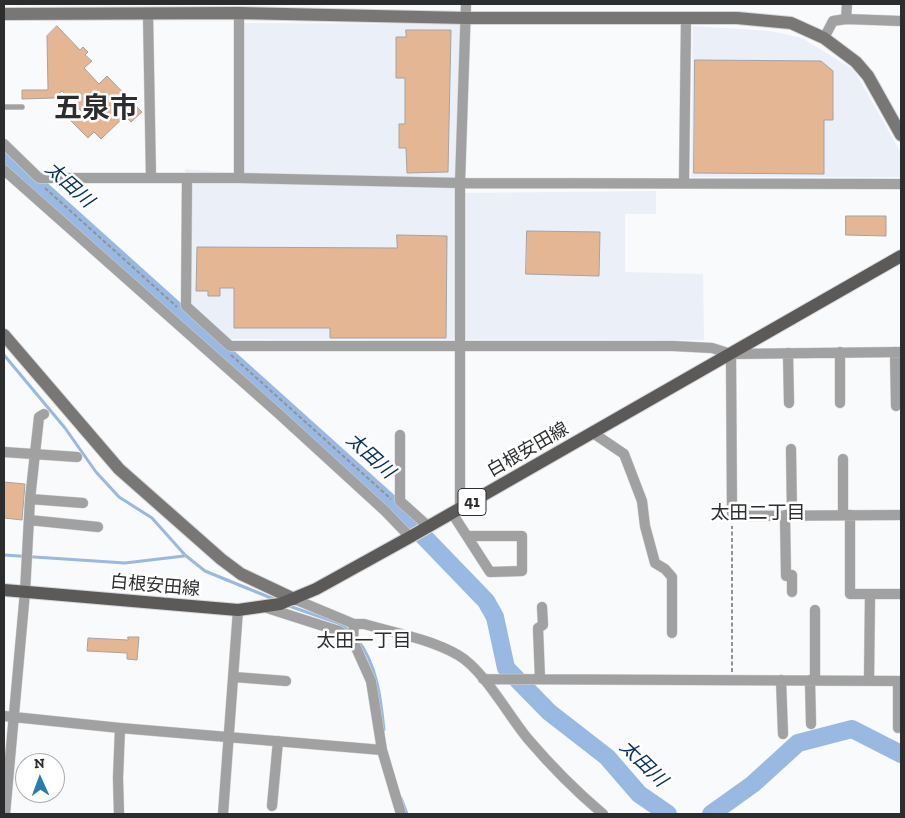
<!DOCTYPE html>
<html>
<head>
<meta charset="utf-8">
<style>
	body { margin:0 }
	#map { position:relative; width:905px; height:818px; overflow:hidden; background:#f8fafc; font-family:"Zilla Slab",serif }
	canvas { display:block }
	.frame { position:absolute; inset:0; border:5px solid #2c2d2e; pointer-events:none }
	.north { position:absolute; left:15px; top:753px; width:50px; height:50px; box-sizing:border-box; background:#fff; border:1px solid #ababab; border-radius:50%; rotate:358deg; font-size:14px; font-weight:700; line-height:20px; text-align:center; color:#2c2d2e }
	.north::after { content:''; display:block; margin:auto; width:18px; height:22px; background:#277ead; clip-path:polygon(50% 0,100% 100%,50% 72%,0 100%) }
</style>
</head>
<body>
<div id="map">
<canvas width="905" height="818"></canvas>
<div class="frame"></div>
<div class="north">N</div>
</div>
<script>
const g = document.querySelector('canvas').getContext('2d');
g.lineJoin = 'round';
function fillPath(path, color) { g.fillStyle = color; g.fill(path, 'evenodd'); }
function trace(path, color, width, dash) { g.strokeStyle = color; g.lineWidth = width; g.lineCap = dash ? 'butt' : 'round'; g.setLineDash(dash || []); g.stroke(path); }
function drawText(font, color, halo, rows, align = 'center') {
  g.font = font + ' "Zilla Slab","Noto Sans JP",serif'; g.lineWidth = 5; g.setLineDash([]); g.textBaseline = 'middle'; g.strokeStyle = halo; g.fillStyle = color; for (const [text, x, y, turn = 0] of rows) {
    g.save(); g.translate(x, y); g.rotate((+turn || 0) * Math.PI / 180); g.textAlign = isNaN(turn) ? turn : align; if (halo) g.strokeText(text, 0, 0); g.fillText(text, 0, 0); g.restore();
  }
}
fillPath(new Path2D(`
	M244,23L467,24L465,193L656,191V214H625V272L703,274L704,340L227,339L189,307L185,169L242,174Z
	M693,26L770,31L802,38L854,70L901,153V177H691Z`), '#eaeff8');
trace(new Path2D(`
	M4,355L65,428L96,472L119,497L152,518L185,555L205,571L276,600
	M4,555L125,563L184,556
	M289,606L338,623L352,632
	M357,639C377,664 381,699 384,730
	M401,798L407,814`), '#99b8e2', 3);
trace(new Path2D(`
	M4,156L402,514L486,601L495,617L506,668L549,712L607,757L639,794L668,814
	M711,814L753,784L798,743L852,729L901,754`), '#99b8e2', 18);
const building = new Path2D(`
	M57,26L80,50L83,47L88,52L85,55L92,61L84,68L99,84L107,76L142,112L131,122L125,116L101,139L94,132L88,138L65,115L86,116L62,91L54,98L22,99V90H48L47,36Z
	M406,30H451L448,172L407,173L406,148H399V124H405V78H396V37H406Z
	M695,60L821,61L833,71V120H824V174L694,173Z
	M846,216H886V236L846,235Z
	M527,231L600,232L599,276L526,274Z
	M397,235L447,236L446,338H330V328H234V288H220V296H208V291H196L197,247L397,248Z
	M4,482L25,484L22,520L4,518Z
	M128,637H139L137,660L127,659V653L87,651L88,638L128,640Z`);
fillPath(building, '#e4b694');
trace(building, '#a5a3a1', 1);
const lane = new Path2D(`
	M4,107H22`);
const street = new Path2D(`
	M148,14L151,178
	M846,19L847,4
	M824,38L833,21L846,19L901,21
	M4,144L39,178H239L460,183L901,184
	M4,170L279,414L385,511L410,537
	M187,178L186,306L230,346H673L712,348L731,354L901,352
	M239,178V13
	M684,183L686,19
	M895,352L896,406
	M788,353L789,403
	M731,354L732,516L901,515
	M840,403V352
	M593,433L624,454L642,501L645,526L655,563L665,569L672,577V633
	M400,435V501L429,527
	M791,449L792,515
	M4,452L77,457
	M30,499L83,503
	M460,509V183L466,4
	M452,513L490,572L522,571V536H467
	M785,515L786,576L792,575V592
	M843,515V459
	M850,515V594H901
	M29,520L98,527
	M294,599L354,624H364C395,633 430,639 458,655C484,670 508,715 528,739C551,766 577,792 603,814
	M267,608L339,631L353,641
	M354,624L353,641L371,681L382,750L401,814
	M234,677L286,681
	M483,679L901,681
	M540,679L538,628L543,625L542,607
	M781,680L783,734
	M810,680L811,724
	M815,680V610
	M869,680L870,595
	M898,681V728
	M4,716L120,728L382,750
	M272,806L278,741
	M5,814L25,592L30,499L39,417L44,414
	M119,814L118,778L120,728
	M223,814L238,610`);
const secondary = new Path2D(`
	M4,14L239,13L466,18H737L791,23L824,38L856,62L868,76L901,135
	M4,335L119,469L221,559L241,574L294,599`);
const primary = new Path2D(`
	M4,590L238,610L280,604L316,589L410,537L901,256`);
trace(lane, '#d3d5d7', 6);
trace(street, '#d3d5d7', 11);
trace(secondary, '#d3d5d7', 14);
trace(primary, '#d3d5d7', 14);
trace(new Path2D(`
	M45,188L177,307
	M231,355L391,499
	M732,672V526`), '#919294', 2, [4, 2.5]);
trace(lane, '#a2a1a1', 5);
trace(street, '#a2a1a1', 10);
trace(secondary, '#797776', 12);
trace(primary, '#5c5a59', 12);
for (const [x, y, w] of [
	[472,502,28]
]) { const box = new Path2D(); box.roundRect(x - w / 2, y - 13.5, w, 27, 4); g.fillStyle = '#fff'; g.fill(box); trace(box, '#2c2d2e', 1); }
drawText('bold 16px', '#2c2d2e', null, [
	["41",472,502]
]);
drawText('18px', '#2c2d2e', '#fff', [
	["白根安田線",528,450,-30],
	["白根安田線",155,586,5]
]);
drawText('italic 19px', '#063063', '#fff', [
	["太田川",69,185,42],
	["太田川",370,456,42],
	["太田川",643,764,44]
]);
drawText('19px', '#2c2d2e', '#fff', [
	["太田二丁目",758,514],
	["太田一丁目",364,642]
]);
drawText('bold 28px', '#2c2d2e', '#fff', [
	["五泉市",96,109]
]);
</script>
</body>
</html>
